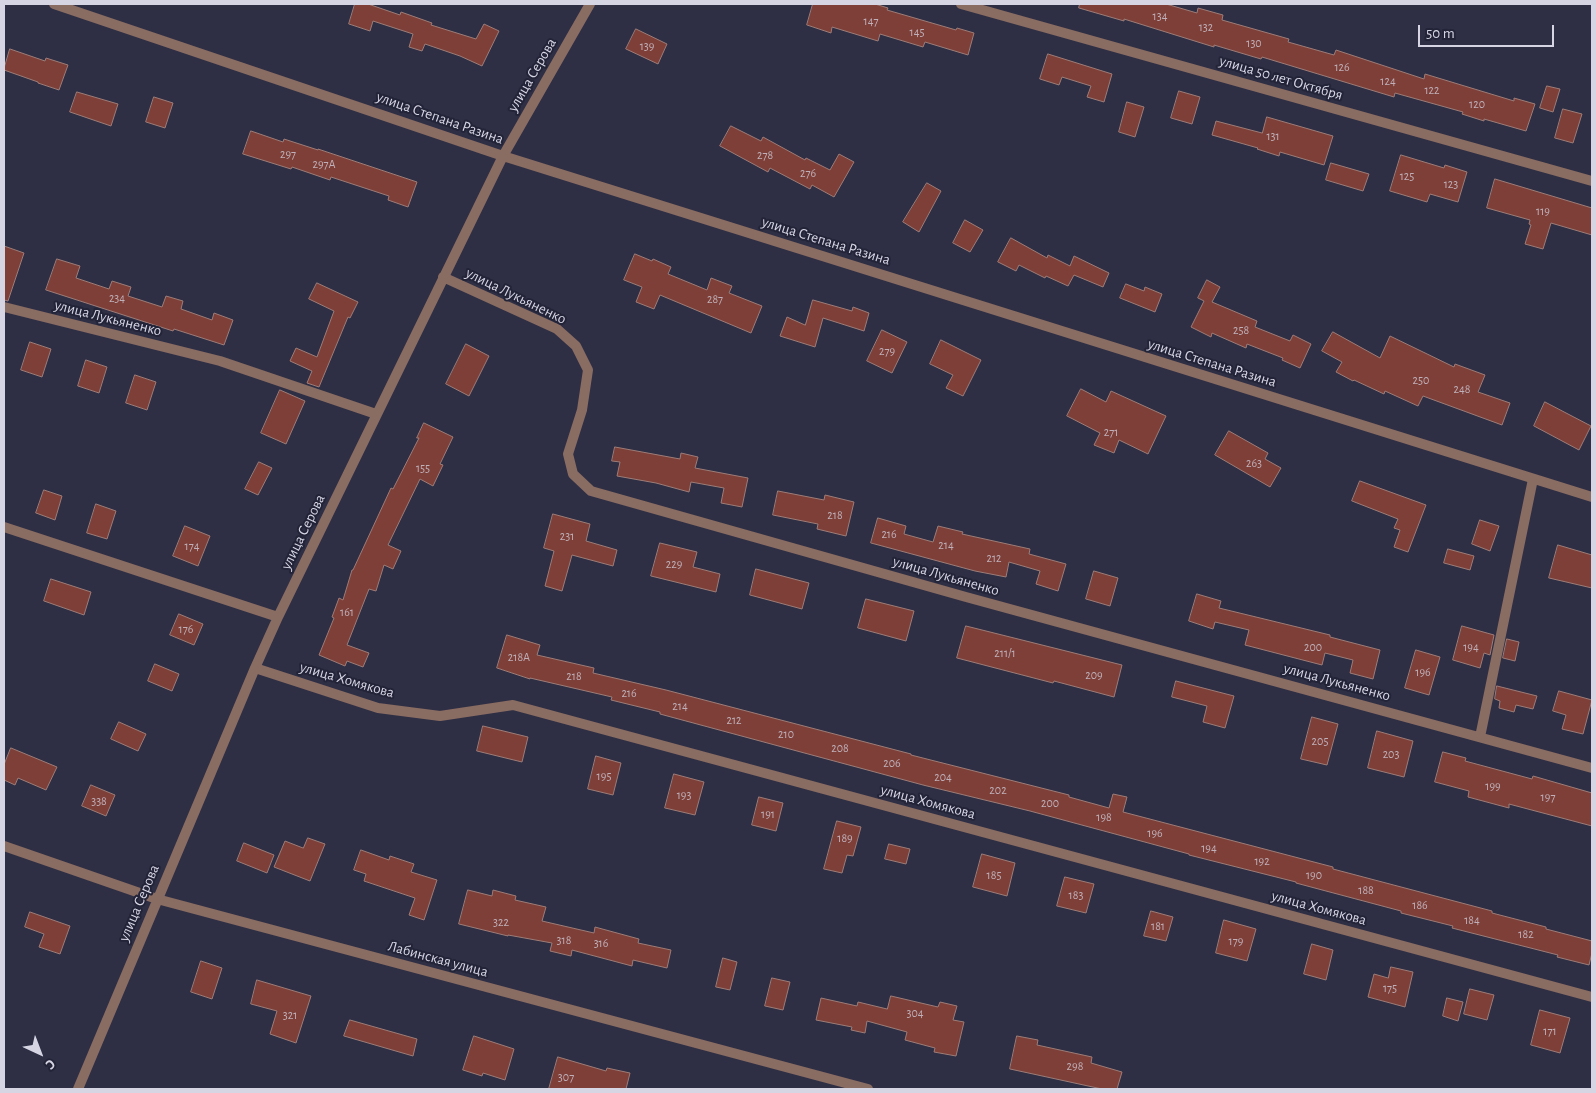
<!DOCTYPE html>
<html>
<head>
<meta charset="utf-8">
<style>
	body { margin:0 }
	#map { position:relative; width:1596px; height:1093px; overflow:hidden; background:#2e2e44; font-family:"Alegreya Sans",sans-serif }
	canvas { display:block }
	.frame { position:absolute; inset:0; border:5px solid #d5d5e4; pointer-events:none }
	.north { position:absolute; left:15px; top:1028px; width:50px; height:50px; -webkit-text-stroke:4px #242439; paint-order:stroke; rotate:137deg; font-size:14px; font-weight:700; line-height:20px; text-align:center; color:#d5d5e4 }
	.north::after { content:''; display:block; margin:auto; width:18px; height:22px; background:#d5d5e4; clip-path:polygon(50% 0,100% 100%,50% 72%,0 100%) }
	.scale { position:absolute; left:1418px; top:25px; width:136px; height:22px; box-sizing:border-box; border:2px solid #d5d5e4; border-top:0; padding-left:6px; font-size:15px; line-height:18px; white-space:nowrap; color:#d5d5e4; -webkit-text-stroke:4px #242439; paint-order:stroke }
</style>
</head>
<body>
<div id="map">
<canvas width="1596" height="1093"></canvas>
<div class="frame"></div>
<div class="north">С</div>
<div class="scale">50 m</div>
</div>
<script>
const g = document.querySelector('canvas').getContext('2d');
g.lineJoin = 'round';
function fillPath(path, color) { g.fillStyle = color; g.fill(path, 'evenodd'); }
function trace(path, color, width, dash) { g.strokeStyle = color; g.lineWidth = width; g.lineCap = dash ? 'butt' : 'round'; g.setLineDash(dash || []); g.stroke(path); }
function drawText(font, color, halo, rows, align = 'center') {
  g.font = font + ' "Alegreya Sans",sans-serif'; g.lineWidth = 4; g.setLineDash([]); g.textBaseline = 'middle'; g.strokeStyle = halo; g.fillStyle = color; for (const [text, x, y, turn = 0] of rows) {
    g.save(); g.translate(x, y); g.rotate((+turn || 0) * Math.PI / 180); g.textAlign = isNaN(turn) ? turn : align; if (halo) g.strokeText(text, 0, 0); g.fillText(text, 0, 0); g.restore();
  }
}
const building = new Path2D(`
	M355,4H368L400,15L401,12L432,23L431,25L476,39L484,24L499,31L482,66L460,56L425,44L422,51L409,47L413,34L373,21L370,31L349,24Z
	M813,4H875L888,8L887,10L956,30L957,28L974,33L968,55L925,42L923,47L880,34L878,41L832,27L831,33L807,25Z
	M1080,4H1166L1197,13L1198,8L1223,15L1222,20L1289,39L1288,42L1334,55L1336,50L1424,79L1425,74L1514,101V98L1535,104L1526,131L1484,119V121L1462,114L1463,112L1395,93L1394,97L1262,57L1261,59L1214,45V47L1124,19V21L1079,8Z
	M636,29L667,44L658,64L626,49Z
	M10,49L45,61L46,58L68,65L59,90L38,83V82L4,70Z
	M1048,54L1112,74L1104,102L1087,97L1091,86L1062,77L1059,85L1040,79Z
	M1547,86L1560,89L1553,112L1540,108Z
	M1179,91L1200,97L1192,124L1171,118Z
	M77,92L118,104L111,126L70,112Z
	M154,97L173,103L165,128L146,122Z
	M1127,102L1144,107L1135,137L1119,132Z
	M1563,109L1582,114L1573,143L1555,138Z
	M1267,117L1333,136L1324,165L1280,152L1279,156L1257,149L1258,148L1212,135L1216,121L1262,133Z
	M731,126L761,141L763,137L805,160L806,158L830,170L839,154L854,162L834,197L812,185L810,189L770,168L768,172L720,146Z
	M251,131L283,142L284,139L318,150V149L417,182L408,207L388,200L389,196L331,177L330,180L292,167L291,169L243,154Z
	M1401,155L1444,168L1445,165L1467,172L1458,202L1430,194L1427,202L1390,191Z
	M1331,163L1369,174L1363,191L1326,180Z
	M1495,179L1592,208V235L1551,223L1543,249L1525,244L1531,225L1529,224L1530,220L1487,208Z
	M927,183L941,191L919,232L903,222Z
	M965,220L983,230L970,252L953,243Z
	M1011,238L1047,258L1048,255L1070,266L1074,256L1109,273L1103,287L1074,275L1068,286L1046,276L1045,278L1019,265L1016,271L998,262Z
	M4,246L24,253L8,301L4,300Z
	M635,254L652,261L653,259L671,267L668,274L707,290L711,278L732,286L729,293L762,306L751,333L660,295L654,309L636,302L642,287L624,280Z
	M57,259L80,266L76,278L109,289L112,281L131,287L128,296L162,307L166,296L183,301L181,309L212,320L214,313L233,320L224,345L174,329L173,331L46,290Z
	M1207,280L1220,287L1212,302L1257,321L1255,327L1290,341L1293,335L1311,344L1300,368L1282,360L1283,358L1247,344L1246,348L1212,333L1211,337L1191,327L1204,301L1198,298Z
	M317,283L358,302L350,318L348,317L319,387L307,383L312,371L290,361L296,348L317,357L334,311L309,299Z
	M1126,284L1144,291L1145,287L1162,294L1155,312L1120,298Z
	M813,300L852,311L853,307L869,313L864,331L823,318L815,347L780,336L787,317L805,325Z
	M882,330L907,342L892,373L867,361Z
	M1333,332L1380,358L1390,336L1454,367L1455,364L1485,375L1478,392L1510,403L1502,425L1423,396L1418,406L1385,391L1384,394L1354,380L1353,381L1336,372L1342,362L1322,351Z
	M941,340L981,360L963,396L946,388L953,375L930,364Z
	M30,342L51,349L42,377L21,370Z
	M466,344L489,356L469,396L446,384Z
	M86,360L107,367L99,393L78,386Z
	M135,375L156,382L147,410L126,403Z
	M1081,389L1106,402L1111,391L1166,416L1148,454L1119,440L1114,453L1094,445L1100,433L1067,416Z
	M280,390L305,401L286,444L261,433Z
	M1545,402L1591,426L1579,450L1534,426Z
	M424,423L453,437L440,464L443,465L433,486L420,479L388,545L401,551L393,569L384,565L376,591L369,589L347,645L369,653L363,667L347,661L345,666L319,655L334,618L332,617L339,598L343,600L352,570H353L391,488L393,489L419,438H417Z
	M1229,431L1268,453L1265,459L1281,468L1270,487L1215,455Z
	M615,447L680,459L681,453L698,457L695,468L748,478L742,507L721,503L724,488L691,482L689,492L656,483L617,476L620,462L612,461Z
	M259,462L272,468L258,495L245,489Z
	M1360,481L1426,505L1408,552L1394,547L1400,530L1394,528L1398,519L1352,501Z
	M44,490L62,496L55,520L36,513Z
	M778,491L824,500L825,495L854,502L846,536L817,529L818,524L773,515Z
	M96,504L116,511L107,539L87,533Z
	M553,514L590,524L586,541L617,550L613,566L572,555L562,591L545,586L554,551L544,548Z
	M878,518L906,526L904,534L933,542L938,526L963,532L962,534L1030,549L1029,554L1066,564L1058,591L1036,584L1040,571L1009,562L1006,577L975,571L871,543Z
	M1480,520L1499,526L1490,551L1472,544Z
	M185,526L210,536L198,566L173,556Z
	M660,543L697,552L693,567L720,574L716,592L651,576Z
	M1558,545L1592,555V588L1549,578Z
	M1448,549L1474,556L1470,570L1444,563Z
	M756,569L809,583L802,609L750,595Z
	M1094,571L1118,578L1110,606L1086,599Z
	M51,579L91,592L84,615L44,601Z
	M1197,594L1221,601L1219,608L1330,635V637L1380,650L1373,679L1350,673L1353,660L1325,653L1322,665L1245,645L1249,630L1215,622L1213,629L1189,621Z
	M866,599L914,611L906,641L858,628Z
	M179,614L203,624L194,645L170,635Z
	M966,626L1122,665L1114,697L1054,681L1053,683L957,658Z
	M1462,626L1494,635L1490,655L1484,653L1480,668L1453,660Z
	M507,635L540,645L537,655L594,668L593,673L666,690L911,754V755L1069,795V797L1109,808L1113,794L1127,797L1123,812L1333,867V869L1492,911V913L1546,927V929L1592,941V953L1589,965L1557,957L1558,955L1452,928L1453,926L1401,913V911L1296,883V882L1189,855V854L1030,811L923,785L660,714V712L611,700L612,697L530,678V679L497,668Z
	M1507,639L1519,642L1515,661L1503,658Z
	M1416,650L1440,657L1429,695L1405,688Z
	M155,664L179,674L172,691L148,681Z
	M1176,681L1234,696L1225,728L1203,722L1207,706L1172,697Z
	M1497,686L1537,696L1533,709L1516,705L1514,712L1499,708L1500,701L1495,699Z
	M1559,691L1592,700L1583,734L1562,729L1566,715L1553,711Z
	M1312,717L1338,724L1327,765L1301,759Z
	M119,722L146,734L138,751L111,739Z
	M483,726L528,737L522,762L477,751Z
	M1377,731L1413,741L1404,777L1368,768Z
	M11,748L57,767L46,790L18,778L15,785L4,780V765Z
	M1443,752L1466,758L1465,761L1532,779L1533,776L1592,793V826L1509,804V808L1468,797L1469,791L1435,782Z
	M596,756L621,763L613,795L588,789Z
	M674,774L704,782L695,815L665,808Z
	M91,785L115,795L106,816L82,806Z
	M759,797L783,803L776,831L752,825Z
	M837,821L861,827L853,856L847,855L842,873L824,869Z
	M308,838L325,844L310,881L274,867L285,841L303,848Z
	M244,843L274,855L267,873L237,861Z
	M889,844L910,849L906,864L885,859Z
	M361,850L389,860L390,856L414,864L411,872L437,880L424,920L409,915L415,898L364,881L366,874L354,870Z
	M982,854L1015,863L1007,896L973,887Z
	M1065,877L1094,884L1086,913L1057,906Z
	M468,890L492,896L493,890L516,896L515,900L546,907L542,921L594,933L595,927L639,939L638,943L671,950L667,968L633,960L632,966L572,950L571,956L550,951L552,943L508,935V936L459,924Z
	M1151,911L1173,917L1166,941L1144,936Z
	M30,912L70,926L60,954L39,947L44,934L25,927Z
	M1224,920L1256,929L1247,961L1216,953Z
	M1312,944L1333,950L1326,980L1304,974Z
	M723,958L737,962L730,990L716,987Z
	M201,961L222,968L212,999L191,992Z
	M1391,967L1413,972L1405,1007L1368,997L1374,974L1388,978Z
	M772,978L790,982L783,1010L765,1006Z
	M257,980L311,996L296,1043L270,1034L277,1011L251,1004Z
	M1470,989L1494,995L1487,1020L1464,1014Z
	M891,996L938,1007L940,1002L957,1006L953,1020L964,1022L956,1056L934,1052L935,1048L905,1040L907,1032L867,1021L865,1033L851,1030L852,1027L816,1020L821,998L857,1006L858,1002L887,1009Z
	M1447,998L1463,1002L1458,1021L1443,1016Z
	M1540,1010L1570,1018L1560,1053L1531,1045Z
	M350,1020L417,1039L413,1056L344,1036Z
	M474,1036L514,1049L505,1080L483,1073L482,1076L463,1070Z
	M1017,1036L1038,1040L1037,1045L1092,1057L1091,1063L1122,1072L1117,1089H1102L1010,1069Z
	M558,1057L606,1071L607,1068L630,1073L626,1089H549Z`);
fillPath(building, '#7e3f38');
trace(building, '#9d7d78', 1);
trace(new Path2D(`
	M54,4L503,156L1592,497
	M961,4L1592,181
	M443,277L557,329L576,346L588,370L582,410L568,454L573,474L591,491L966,597L1592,768
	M4,307L220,361L376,414
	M4,527L278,617
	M255,668L378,708L440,716L513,705L1592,997
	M1480,737L1533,479
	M4,846L157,899L868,1089
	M78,1089L255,668L278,617L503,156L590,4`), '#896c62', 10);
drawText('12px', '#bfb0b9', null, [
	["134",1160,16],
	["147",871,21],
	["132",1206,27],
	["145",917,32],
	["130",1254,43],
	["139",647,46],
	["126",1342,67],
	["124",1388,81],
	["122",1432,90],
	["120",1477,104],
	["131",1273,136],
	["297",288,154],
	["278",765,155],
	["297А",324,164],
	["276",808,173],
	["125",1407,176],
	["123",1451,184],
	["119",1543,211],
	["234",117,298],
	["287",715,299],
	["258",1241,330],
	["279",887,351],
	["250",1421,380],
	["248",1462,389],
	["271",1111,432],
	["263",1254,463],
	["155",423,468],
	["218",835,515],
	["216",889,534],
	["231",567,536],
	["214",946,545],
	["174",192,546],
	["212",994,558],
	["229",674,564],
	["161",347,612],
	["176",186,629],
	["200",1313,647],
	["194",1471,647],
	["211/1",1005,653],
	["218А",519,657],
	["196",1423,672],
	["209",1094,675],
	["218",574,676],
	["216",629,693],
	["214",680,706],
	["212",734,720],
	["210",786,734],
	["205",1320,741],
	["208",840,748],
	["203",1391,754],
	["206",892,763],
	["195",604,776],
	["204",943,777],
	["199",1493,786],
	["202",998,790],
	["193",684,795],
	["197",1548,797],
	["338",99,801],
	["200",1050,803],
	["191",768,814],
	["198",1104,817],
	["196",1155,833],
	["189",845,838],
	["194",1209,848],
	["192",1262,861],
	["185",994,875],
	["190",1314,875],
	["188",1366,890],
	["183",1076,895],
	["186",1420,905],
	["184",1472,920],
	["322",501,922],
	["181",1158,926],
	["182",1526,934],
	["318",564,940],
	["179",1236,941],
	["316",601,943],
	["175",1390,988],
	["304",915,1013],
	["321",290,1015],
	["171",1550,1031],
	["298",1075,1066],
	["307",566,1077]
]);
drawText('15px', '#d5d5e4', '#242439', [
	["улица Серова",532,75,-60],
	["улица 50 лет Октября",1281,78,16],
	["улица Степана Разина",440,118,19],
	["улица Степана Разина",826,241,17],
	["улица Лукьяненко",516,296,26],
	["улица Лукьяненко",108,318,14],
	["улица Степана Разина",1212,363,17],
	["улица Серова",303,532,-64],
	["улица Лукьяненко",946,576,16],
	["улица Хомякова",347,680,16],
	["улица Лукьяненко",1337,682,15],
	["улица Хомякова",928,802,15],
	["улица Серова",139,903,-67],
	["улица Хомякова",1319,908,15],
	["Лабинская улица",438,959,15]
]);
</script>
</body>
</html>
